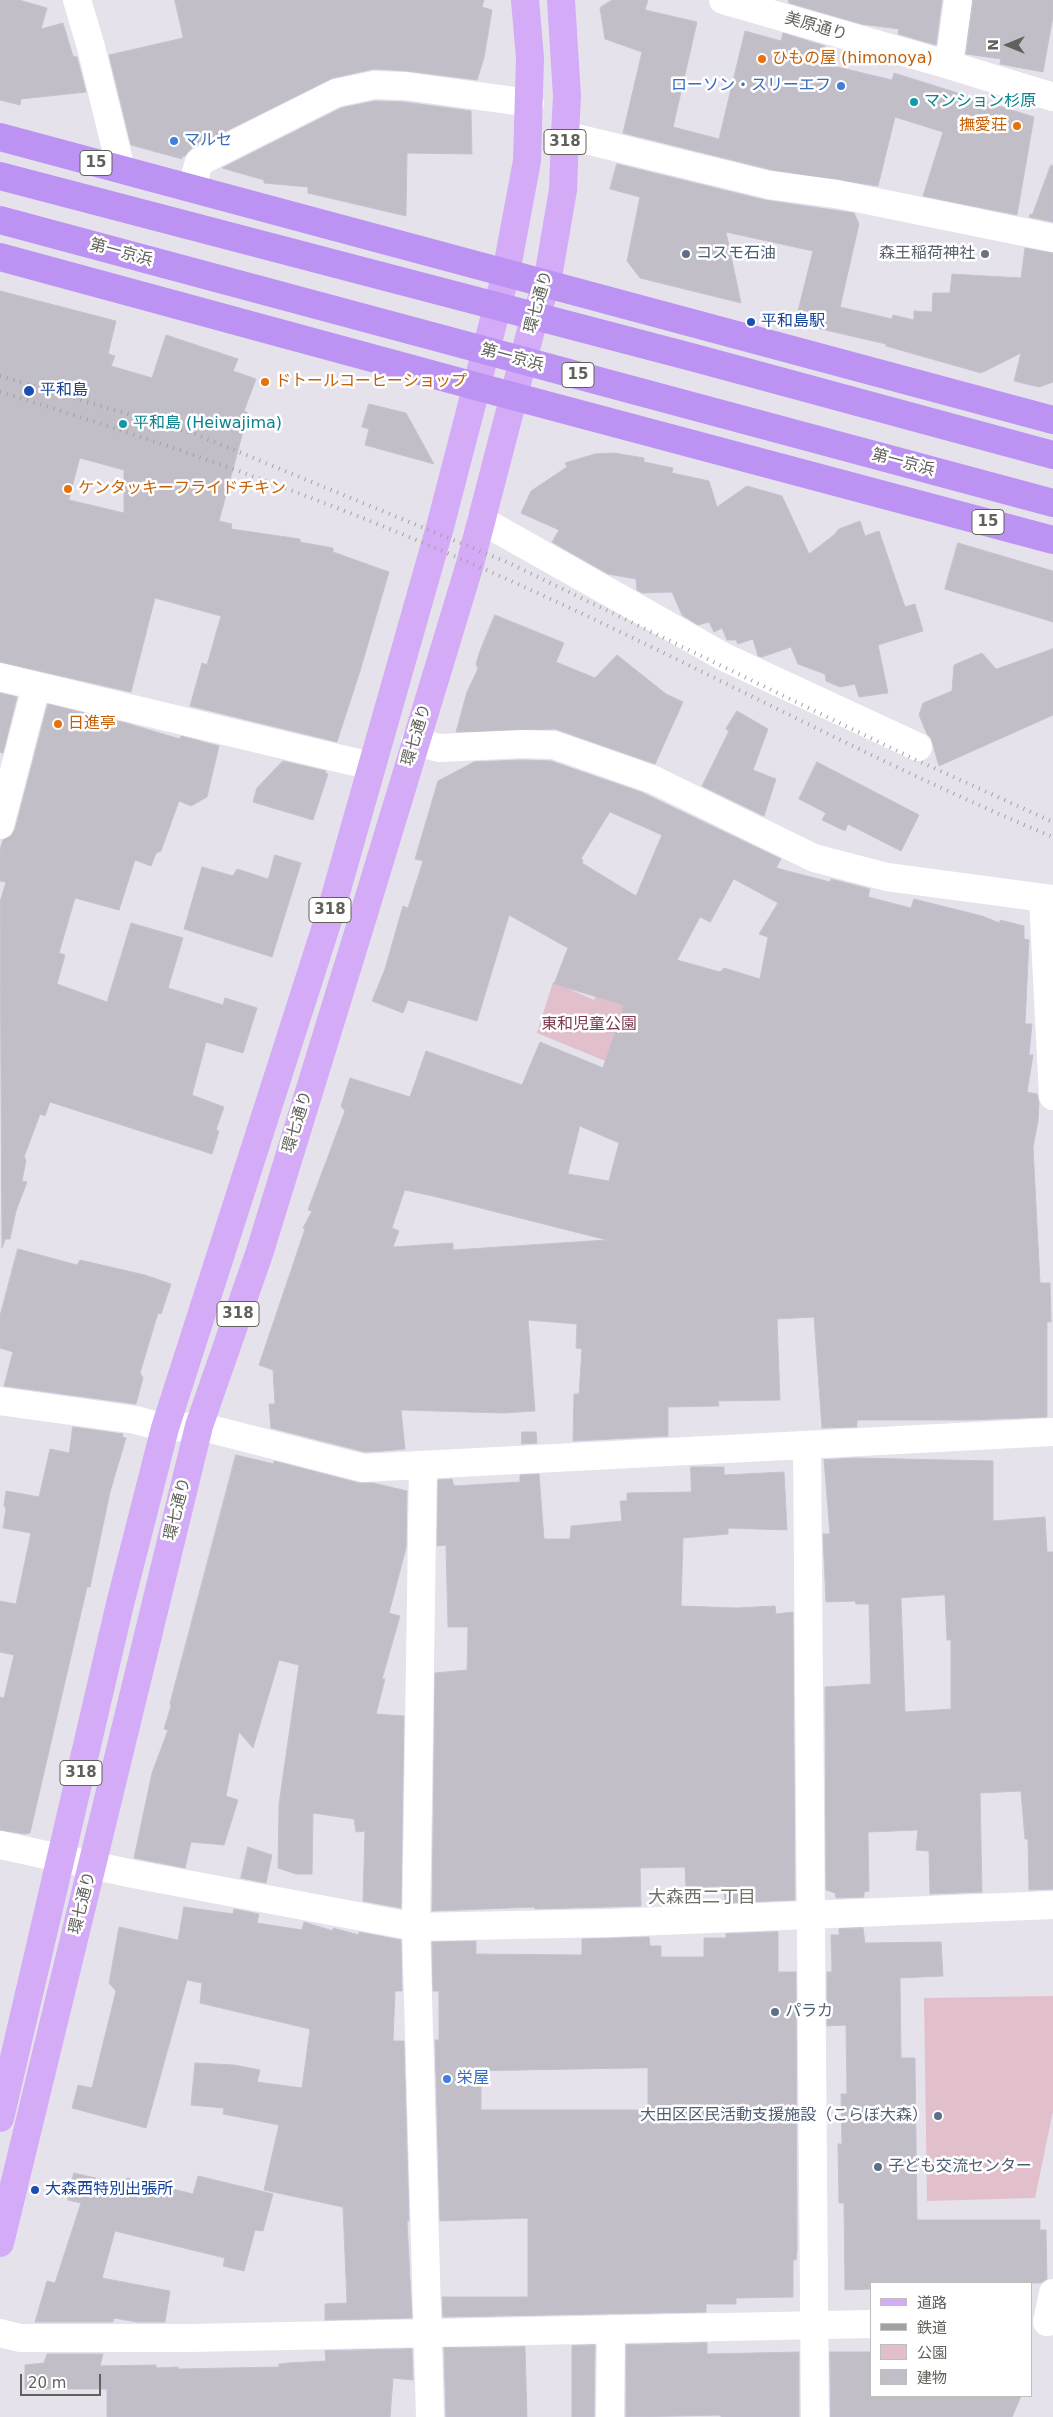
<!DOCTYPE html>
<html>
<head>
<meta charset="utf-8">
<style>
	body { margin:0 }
	#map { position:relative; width:1053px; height:2417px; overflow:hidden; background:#e6e2ec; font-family:"DejaVu Sans","Noto Sans JP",sans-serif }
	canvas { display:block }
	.legend { position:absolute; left:870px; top:2282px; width:162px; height:115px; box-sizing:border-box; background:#fff; border:1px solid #bfc0bd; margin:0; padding:6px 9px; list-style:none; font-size:15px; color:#60615a }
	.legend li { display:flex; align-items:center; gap:10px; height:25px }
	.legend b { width:25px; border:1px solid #bfc0bd }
	.north { position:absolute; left:983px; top:20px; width:50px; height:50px; -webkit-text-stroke:4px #fff; paint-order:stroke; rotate:270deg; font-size:14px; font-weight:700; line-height:20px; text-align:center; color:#60615a }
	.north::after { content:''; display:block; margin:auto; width:18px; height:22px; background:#60615a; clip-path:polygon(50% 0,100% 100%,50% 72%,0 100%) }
	.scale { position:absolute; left:20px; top:2374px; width:81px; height:22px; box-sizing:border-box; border:2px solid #60615a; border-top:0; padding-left:6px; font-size:15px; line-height:18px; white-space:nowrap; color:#60615a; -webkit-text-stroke:4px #fff; paint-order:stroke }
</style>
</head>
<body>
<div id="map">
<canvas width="1053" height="2417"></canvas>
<ul class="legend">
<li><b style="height:6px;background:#d3abf7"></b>道路</li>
<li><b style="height:6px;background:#a1a29f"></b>鉄道</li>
<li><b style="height:14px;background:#e1c0cb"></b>公園</li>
<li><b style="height:14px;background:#c2bec7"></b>建物</li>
</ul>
<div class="north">N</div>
<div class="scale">20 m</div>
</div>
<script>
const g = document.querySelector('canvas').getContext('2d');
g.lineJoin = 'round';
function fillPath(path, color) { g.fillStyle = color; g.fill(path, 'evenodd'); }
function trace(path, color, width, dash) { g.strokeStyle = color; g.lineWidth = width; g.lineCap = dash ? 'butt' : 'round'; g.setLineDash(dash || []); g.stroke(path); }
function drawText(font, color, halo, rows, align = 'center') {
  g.font = font + ' "DejaVu Sans","Noto Sans JP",sans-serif'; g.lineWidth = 5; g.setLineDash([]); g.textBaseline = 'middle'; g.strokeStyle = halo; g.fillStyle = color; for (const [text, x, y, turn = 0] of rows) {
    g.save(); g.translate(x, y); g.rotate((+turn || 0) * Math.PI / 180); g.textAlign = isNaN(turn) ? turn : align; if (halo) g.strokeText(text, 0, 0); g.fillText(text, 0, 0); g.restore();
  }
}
fillPath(new Path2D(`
	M553,982L594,1000L599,983L631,994L642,1076L537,1033Z
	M1053,1996V2111L1035,2198L927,2201L924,1998Z`), '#e1c0cb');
const building = new Path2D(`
	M0,0H19L47,8L41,29L63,23L73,56L77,57L86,92L21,99L20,105L0,100Z
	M175,0H484L482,7L492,10L484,58L477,80L407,71L374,69L333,78L192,148L184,157L181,156L182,159L131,145L109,55L183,38Z
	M612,0H648L645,10L697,22L673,127L719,139L745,31L781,41L783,33L825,46L824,50L829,52L825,64L892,80L894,73L1034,117L1017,215L923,196L943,132L895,117L878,186L772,170L623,133L642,52L605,39L600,8Z
	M789,0H942L936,45L898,34L899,29L861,24L789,3Z
	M973,0H1053V16L1043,72L1000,64L1001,59L966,54Z
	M375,101L404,102L471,111L472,154L407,153L406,216L308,193V187L264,183V180L222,168L341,108Z
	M617,164L765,200L854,213L859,224L840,307L892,319L893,315L914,320V311L932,312L933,293H950L952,274L1021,278L1025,248L1053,253V382L1039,387L1014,381L1021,353L981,373L886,346V344L795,323L813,251L726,232L741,303L640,278L627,261L640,197L610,189Z
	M1051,165L1053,166V222L1029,217L1030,214L1032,215Z
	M0,291L116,321L108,354L115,356L111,366L152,378L166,335L238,359L233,371L256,379L244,411L248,413L219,521L232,524L231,529L300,539V542L333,548V552L389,572L360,671L337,742L190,706L202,663L207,665L221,616L155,598L131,692L0,662ZM80,458L124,470V513L69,500Z
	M369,404L406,413L434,464L365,445L369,429L362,427Z
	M614,453L644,458V462L673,468L672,473L709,481L717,507L747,486L782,496L809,554L834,535L839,529L860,521L865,536L879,531L905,607L915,604L923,631L878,645L888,693L859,697L855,684L840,687L826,681L825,674L798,664L791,647L762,657L758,656L753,639L738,644L736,640H727L722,628L714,632L709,622L698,625L682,615L672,592L642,593L637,590L636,579L608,574L552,542L559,530L521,513L531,491L567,467L565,463L595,454Z
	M958,543L1053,571V622L945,589Z
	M495,615L564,643L556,662L595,678L617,655L666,694L683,702L655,764L555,729L456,732L467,692L478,669L476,664L480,651Z
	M1053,649V715L939,766L931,738L927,734L919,715L923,703L952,691L954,665L982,653L996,669Z
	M0,693L17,697L3,753L0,752Z
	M48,704L126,723L180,739L181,736L219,746L207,797L191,806L179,801L161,851L156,853L151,866L135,860L119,910L75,898L59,953L65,955L57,984L107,1002L131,923L183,938L168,988L223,1005L225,998L257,1008L243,1053L206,1042L192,1095L224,1107L216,1130L219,1131L212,1154L50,1102L45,1116L40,1114L24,1157L26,1160L22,1181L27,1182L16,1211L10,1239H5L2,1248L0,902L6,882L0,881V850L3,840L11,836L15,829Z
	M737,711L768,729L753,770L776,779L764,816L702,786L729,731L726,729Z
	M522,760L551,761L641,792L781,859L776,868L830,882L831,879L870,889L868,897L911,908L914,899L982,916L1000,923V920L1024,926V939L1029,940L1025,1024H1032L1029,1055H1033L1027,1092L1037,1094L1039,1102L1038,1121L1033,1147L1040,1283H1050L1051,1322H1047V1417L967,1420H857V1427L822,1428L814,1317L777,1319L780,1400L718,1401L719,1406L668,1407V1436L573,1441L574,1394H579L582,1349L576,1348L577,1324L528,1320L535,1411L503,1413L401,1410L405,1449L382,1451L365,1452L271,1428L269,1404H275L273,1370L259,1365L305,1229L303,1228L312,1211L308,1210L345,1111L341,1106L350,1078L410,1097L426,1051L522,1085L540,1042L603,1068L624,1005L554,984L568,948L509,915L477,1021L408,1000L403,1013L372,1001L385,969L403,906L408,908L423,861L415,859L438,781L474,762ZM610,812L662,835L636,896L582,863L583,860L581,859ZM734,879L778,903L759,934L768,937L760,979L724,968L720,972L677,960L700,917L710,922ZM580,1126L619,1143L609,1181L568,1174ZM405,1190L437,1197L607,1240L453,1250V1243L393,1247L399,1231L392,1228Z
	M283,761L326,771L325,773L328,774L313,820L253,802L257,788Z
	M817,762L919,815L901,851L848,824L845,831L822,820L826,813L799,799Z
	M275,855L301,863L272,957L184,929L202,867L233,876L237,869L268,879Z
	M18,1249L77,1265L80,1260L145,1275L171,1284L161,1314L158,1313L140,1373L143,1378L136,1404L4,1386L13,1352L0,1348V1316Z
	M73,1427L123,1434L122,1437L126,1438L110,1492L90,1587H87L30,1833L25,1834L0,1830V1697L4,1698L14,1655L0,1652V1601L16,1604L31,1533L3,1528L6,1509L4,1505L6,1491L39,1497L50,1449L69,1453Z
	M522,1432H536L537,1443L522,1444Z
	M236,1455L274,1464V1461L359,1483H373L407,1491L406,1548L389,1613L400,1616L382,1679H385L376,1714L404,1716L401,1908L363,1901L365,1831L356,1832L354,1819L313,1813L312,1874H296L278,1868L279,1804L299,1665L279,1660L253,1748L239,1732L226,1796L238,1800L224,1845L191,1842L185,1868L134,1858L152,1773L168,1730L164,1729L171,1706L170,1704Z
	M856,1458L993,1461V1521L1045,1517L1047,1552H1053V1889L1029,1890L1028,1839H1025L1021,1791L980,1793L982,1892L930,1894L929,1851L916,1850L918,1830L868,1832L869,1891L864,1892V1897L836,1898L835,1893L826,1890L825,1687L871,1684L869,1604H856L855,1601L826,1602L823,1534H830L824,1460ZM945,1595L947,1640H951V1709L905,1712L901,1598Z
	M691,1467H724V1475L784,1472L787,1530L728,1528V1534L683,1538L681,1606L736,1608L775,1606L776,1614L793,1612L795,1900L725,1903L724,1886L686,1888L685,1867L640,1868L641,1906L535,1909V1907L432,1911L435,1673L467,1670L468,1627H448L446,1545L437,1546L438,1480L452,1479L454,1486L520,1482V1475L539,1474L544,1539H570L571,1526L622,1521L620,1501H627V1493L691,1492Z
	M248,1847L272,1855L266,1883L241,1878Z
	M184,1907L233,1914L234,1909L259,1914L257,1923L302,1930L304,1922L333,1931V1928L359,1935V1932L401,1940L402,1991H395L393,2041H404L409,2221H407L412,2318L325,2320V2304L347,2303L343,2207L264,2190L279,2125L223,2114L224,2108L191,2105L195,2063L234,2065L260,2070L257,2082L302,2088L310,2029L200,2003L202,1983L187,1980L146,2128L72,2108L78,2085L92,2088L116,1991L109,1983L119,1927L178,1940Z
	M863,1928L865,1943L941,1942L943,1976L900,1978L901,2058H915L917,2220H1040V2230H1046L1047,2279L1041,2283H872V2289L845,2290L844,2203H839L838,2144H842L841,2094H847L846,2025L827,2026V1972H832L831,1935H839V1929Z
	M778,1932V1972H796L797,2250L796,2260H793V2297L736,2298V2304H706V2312L443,2317L442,2297H528V2218L440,2221L435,2040H439V1991H433L432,1942L476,1941V1954L582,1955V1939L649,1937L650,1946H661V1957H704V1938H726V1934ZM648,2068V2110H481V2071Z
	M74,2173L125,2185L127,2178L193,2194L198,2176L273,2194L263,2231L255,2230L244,2271L223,2266L225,2258L115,2231L102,2278L170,2291L165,2322H137L114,2318L113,2322H35L47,2281L55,2283L81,2203L68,2200Z
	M707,2343V2354L799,2352V2417H721V2415L626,2417V2345Z
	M595,2345L594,2417H572V2346Z
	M525,2347L527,2417H446L444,2348Z
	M412,2349L413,2380L393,2378L390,2417H107V2389H25V2365L44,2363L47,2354H103L100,2366L156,2365V2368L178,2367V2369L279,2367V2364L288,2363L326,2361L325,2351Z
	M830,2352H872V2396H1021L1012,2417H831Z`);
fillPath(building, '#c2bec7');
trace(building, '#c6c1d0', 1);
trace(new Path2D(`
	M77,0L91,47L121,169
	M723,0L949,65L1053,97
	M949,65L958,0
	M565,135L769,185L837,194L1053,238
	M192,187L199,162L336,93L374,85L405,86L530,103
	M481,520L724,657L918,747
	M0,677L371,766
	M415,742L439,748L522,744L554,745L654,780L814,858L887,877L1053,899
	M0,825L36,687
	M1043,899L1053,1096
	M0,1401L136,1420L165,1428L199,1426L363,1468L1053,1432
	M807,1446L815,2417
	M423,1465L416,1927L430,2417
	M0,1845L133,1874L416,1927L611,1923L1053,1905
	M1047,2322L1053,2293
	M0,2333L20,2338H190L872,2324
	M610,2417L611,2329`), '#fff', 28);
trace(new Path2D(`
	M0,2118L120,1604L165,1428L330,914L440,527L506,273L527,161L530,58L525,0
	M0,2243L199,1426L260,1251L362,920L470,564L531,330L547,283L563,190L565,135L567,96L561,0`), '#d3abf7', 28);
trace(new Path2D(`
	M0,137L1053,420
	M0,176L695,358L1053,455
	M0,220L1053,503
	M0,257L475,386L1053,540`), '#bc92f3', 28);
trace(new Path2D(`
	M0,376L195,434L509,563L914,759L1053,822
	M0,392C171,444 339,504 502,577C687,659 865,759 1053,837`), '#a1a29f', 4, [1, 6]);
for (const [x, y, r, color] of [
	[762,59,5,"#e8710a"],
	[841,86,5,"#3f7fe0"],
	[914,102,5,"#0f9aa8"],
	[1017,126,5,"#e8710a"],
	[174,141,5,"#3f7fe0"],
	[686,254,5,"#5c6f8a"],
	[985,254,5,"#6b7280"],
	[751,322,5,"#1a4fb4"],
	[265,382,5,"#e8710a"],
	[29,391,6,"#1a4fb4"],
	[123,424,5,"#0f9aa8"],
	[68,489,5,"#e8710a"],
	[58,724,5,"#e8710a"],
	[775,2012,5,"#5c6f8a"],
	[447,2079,5,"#3f7fe0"],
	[938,2116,5,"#5c6f8a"],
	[878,2167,5,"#5c6f8a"],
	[35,2190,5,"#1a4fb4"]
]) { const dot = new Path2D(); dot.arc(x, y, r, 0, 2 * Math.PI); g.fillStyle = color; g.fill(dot); trace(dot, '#fff', 2); }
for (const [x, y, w] of [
	[565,142,42],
	[96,163,32],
	[578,375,32],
	[988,522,32],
	[330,910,42],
	[238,1314,42],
	[81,1773,42]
]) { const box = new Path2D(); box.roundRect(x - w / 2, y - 12.5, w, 25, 4); g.fillStyle = '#fff'; g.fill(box); trace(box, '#60615a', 1); }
drawText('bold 15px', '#60615a', null, [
	["318",565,142],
	["15",96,163],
	["15",578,375],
	["15",988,522],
	["318",330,910],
	["318",238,1314],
	["318",81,1773]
]);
drawText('16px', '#60615a', '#fff', [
	["美原通り",816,27,16],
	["第一京浜",121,253,15],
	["環七通り",539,302,-74],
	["第一京浜",512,358,15],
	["第一京浜",903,463,15],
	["環七通り",417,735,-73],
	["環七通り",298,1122,-73],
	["環七通り",178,1509,-76],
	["環七通り",83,1903,-76]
]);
drawText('16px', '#c56008', '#fff', [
	["ひもの屋 (himonoya)",772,59],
	["撫愛荘",1007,126,"right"],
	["ドトールコーヒーショップ",275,382],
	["ケンタッキーフライドチキン",78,489],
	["日進亭",68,724]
], 'left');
drawText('16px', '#366cbe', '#fff', [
	["ローソン・スリーエフ",831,86,"right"],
	["マルセ",184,141],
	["栄屋",457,2079]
], 'left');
drawText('16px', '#0d838f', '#fff', [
	["マンション杉原",924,102],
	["平和島 (Heiwajima)",133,424]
], 'left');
drawText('16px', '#4e5e75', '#fff', [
	["コスモ石油",696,254],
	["パラカ",785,2012],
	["大田区区民活動支援施設（こらぼ大森）",928,2116,"right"],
	["子ども交流センター",888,2167]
], 'left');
drawText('16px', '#5b616d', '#fff', [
	["森王稲荷神社",975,254]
], 'right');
drawText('16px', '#164399', '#fff', [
	["平和島駅",761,322],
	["平和島",40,391],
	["大森西特別出張所",45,2190]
], 'left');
drawText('16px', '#7f3c4e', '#fff', [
	["東和児童公園",589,1025]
]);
drawText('18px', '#72736b', '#fff', [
	["大森西二丁目",702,1898]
]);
</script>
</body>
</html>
